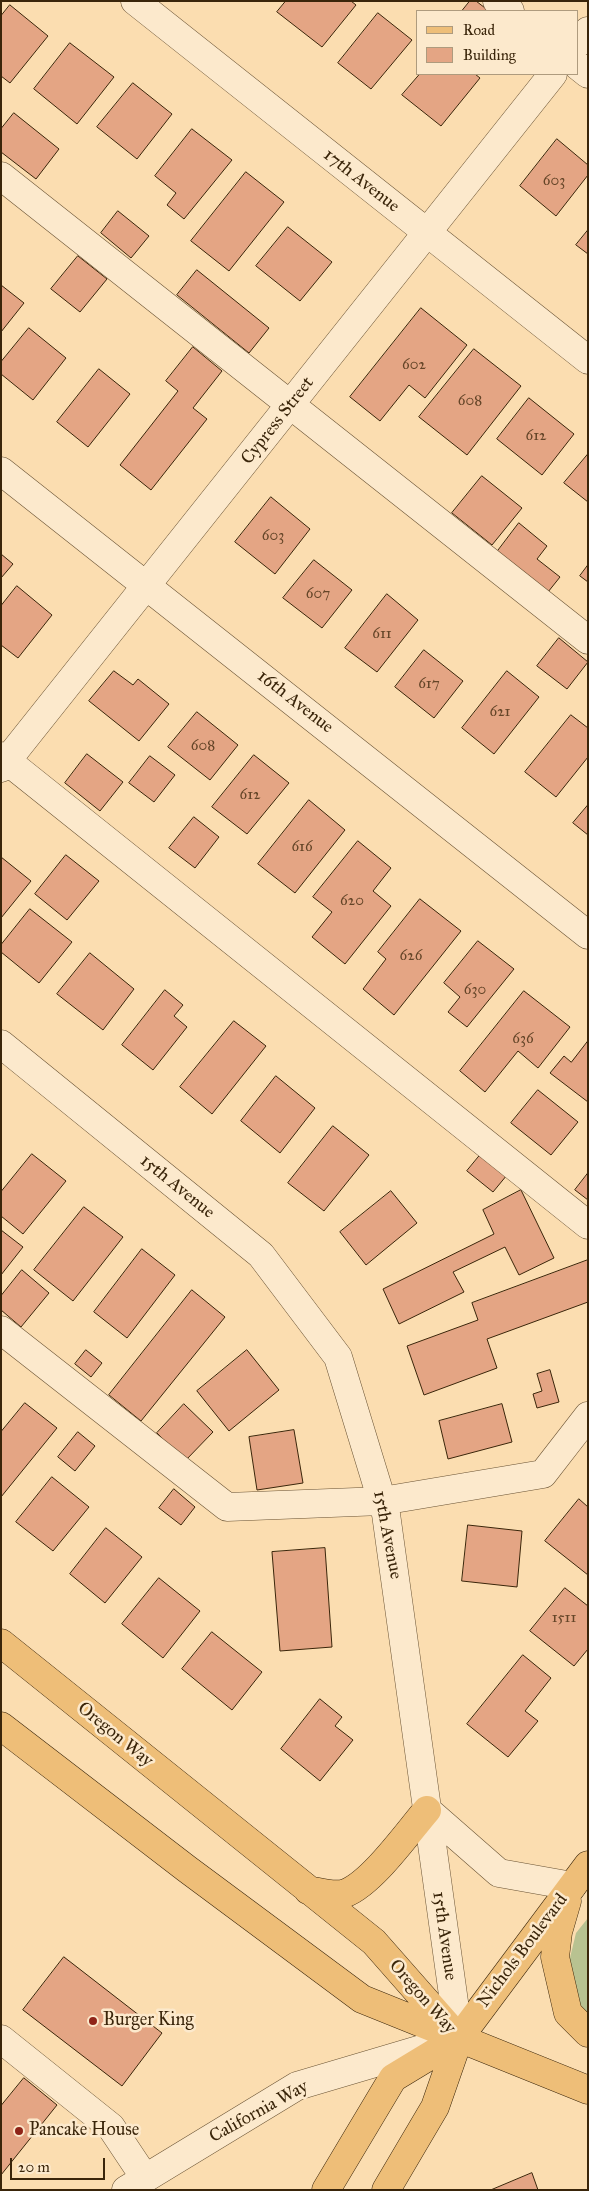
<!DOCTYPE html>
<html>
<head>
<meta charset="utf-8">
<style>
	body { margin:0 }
	#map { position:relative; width:589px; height:2191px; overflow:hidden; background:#fbddb0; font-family:"IM FELL Great Primer",serif }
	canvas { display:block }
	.frame { position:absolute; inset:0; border:2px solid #3a250a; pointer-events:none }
	.legend { position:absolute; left:416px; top:10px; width:162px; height:65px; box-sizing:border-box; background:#fce9cc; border:1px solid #ae9b7e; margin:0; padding:6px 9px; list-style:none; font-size:15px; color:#3a250a }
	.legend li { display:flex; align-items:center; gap:10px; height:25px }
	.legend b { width:25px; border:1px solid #ae9b7e }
	.scale { position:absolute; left:10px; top:2158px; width:95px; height:22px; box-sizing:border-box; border:2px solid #3a250a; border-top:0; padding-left:6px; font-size:15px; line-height:18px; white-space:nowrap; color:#3a250a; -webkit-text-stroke:4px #fce9cc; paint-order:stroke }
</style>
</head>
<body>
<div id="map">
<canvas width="589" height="2191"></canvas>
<div class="frame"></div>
<ul class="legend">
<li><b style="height:6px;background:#eebe78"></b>Road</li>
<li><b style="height:14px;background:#e4a584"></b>Building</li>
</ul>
<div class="scale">20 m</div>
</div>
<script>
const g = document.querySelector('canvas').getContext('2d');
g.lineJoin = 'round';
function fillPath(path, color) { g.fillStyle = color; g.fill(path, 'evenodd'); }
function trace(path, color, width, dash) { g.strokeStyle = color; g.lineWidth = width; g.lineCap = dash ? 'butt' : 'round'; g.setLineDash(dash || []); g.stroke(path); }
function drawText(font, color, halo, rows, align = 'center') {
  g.font = font + ' "IM FELL Great Primer",serif'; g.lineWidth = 5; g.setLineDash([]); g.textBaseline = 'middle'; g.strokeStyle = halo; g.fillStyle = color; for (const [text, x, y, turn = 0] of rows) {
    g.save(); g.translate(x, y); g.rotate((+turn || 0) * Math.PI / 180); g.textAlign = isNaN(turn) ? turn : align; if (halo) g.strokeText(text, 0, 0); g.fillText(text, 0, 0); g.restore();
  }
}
fillPath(new Path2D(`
	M588,1918V2017L582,2013L567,1970L576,1933Z`), '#b8c291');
const building = new Path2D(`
	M286,1H351L356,5L322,47L277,12Z
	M470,1H476L489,11H462Z
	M10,5L48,36L10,83L1,76V16Z
	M378,13L412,40L371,89L338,63Z
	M70,43L114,77L77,124L34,89Z
	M420,74H475L480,78L441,126L402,95Z
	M133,83L172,114L137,159L97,127Z
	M14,113L59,149L36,179L1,152V129Z
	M192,129L232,160L184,219L167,205L176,193L155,176Z
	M557,139L588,165V175L556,216L520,186Z
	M246,172L284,202L229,271L191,241Z
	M118,211L149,236L131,258L101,233Z
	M288,227L332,262L300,301L256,266Z
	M588,230V254L576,245Z
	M78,256L107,279L80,312L51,289Z
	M197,270L269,328L249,353L177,295Z
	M1,285L24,303L1,332Z
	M421,308L467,345L425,398L409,385L380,421L350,397Z
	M29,328L66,358L33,400L1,374V362Z
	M193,347L222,371L193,408L207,419L151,490L120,465L178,391L166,381Z
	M474,349L521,386L467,455L419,417Z
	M99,369L130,394L88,447L57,422Z
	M529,398L574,434L542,475L497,439Z
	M588,454V502L564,483Z
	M482,476L522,508L492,545L452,513Z
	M271,497L310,529L275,574L235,542Z
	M519,523L547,546L537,559L560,577L548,592L497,552Z
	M1,554L13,564L1,578Z
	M314,560L352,590L322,628L283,598Z
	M588,565V582L580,576Z
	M17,586L52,615L18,658L1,645V606Z
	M387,594L418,620L377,672L345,648Z
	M559,638L588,662L567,689L537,666Z
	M424,650L463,681L434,718L395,687Z
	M114,671L133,685L138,679L169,704L139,741L89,701Z
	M507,671L539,697L494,754L462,728Z
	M197,712L238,745L210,780L168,747Z
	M571,715L588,728V757L556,797L525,772Z
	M87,754L123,782L100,811L65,783Z
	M254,755L289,783L247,834L212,807Z
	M150,756L175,775L154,802L129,783Z
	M309,800L345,830L295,893L258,864Z
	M588,805V835L573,823Z
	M194,817L219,837L195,868L169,848Z
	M358,841L391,868L373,891L391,906L345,964L312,937L332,912L313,897Z
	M66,855L99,881L67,920L35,894Z
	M1,857L31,881L1,918Z
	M420,899L461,931L394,1015L363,989L386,959L378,952Z
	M30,909L72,942L39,983L1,952V945Z
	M478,941L514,969L467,1027L448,1012L460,997L444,983Z
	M90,953L134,989L103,1030L57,994Z
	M165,990L183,1005L174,1016L187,1027L153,1070L122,1045Z
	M524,991L570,1027L538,1068L518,1051L485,1092L460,1071Z
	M234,1021L266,1046L212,1114L180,1087Z
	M588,1041V1102L550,1073L564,1056L571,1062Z
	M276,1076L315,1108L280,1153L241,1121Z
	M538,1090L578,1122L551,1155L511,1123Z
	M333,1126L369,1155L324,1211L288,1183Z
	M32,1154L66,1181L23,1234L1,1216V1192Z
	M481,1154L507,1175L493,1192L467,1171Z
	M588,1173V1200L575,1190Z
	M521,1190L554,1258L519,1275L505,1247L453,1272L464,1292L399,1324L383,1289L494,1234L483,1210Z
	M391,1191L417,1223L366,1265L340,1232Z
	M84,1207L123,1237L73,1301L34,1270Z
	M1,1230L23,1247L1,1275Z
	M142,1249L175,1275L127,1338L94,1312Z
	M588,1260V1302L487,1339L497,1368L424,1395L407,1346L478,1320L472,1303Z
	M22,1270L49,1293L21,1327L1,1310V1296Z
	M192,1290L225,1317L141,1421L109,1395Z
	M86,1350L102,1363L91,1377L75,1364Z
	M247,1350L279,1390L229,1431L197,1391Z
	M550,1370L559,1402L537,1408L533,1394L542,1391L537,1374Z
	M25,1403L57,1428L1,1497V1432Z
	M184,1404L213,1432L185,1461L157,1433Z
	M502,1404L512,1442L448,1459L439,1421Z
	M294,1430L303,1483L257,1490L249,1437Z
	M78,1432L95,1446L75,1471L58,1457Z
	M52,1477L89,1507L53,1551L16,1522Z
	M174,1489L195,1507L181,1525L159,1508Z
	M579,1499L588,1507V1575L545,1541Z
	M468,1525L522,1531L517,1587L462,1581Z
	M106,1528L142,1557L105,1603L70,1574Z
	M325,1548L332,1647L280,1651L272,1552Z
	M159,1578L200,1611L163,1658L122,1624Z
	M565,1588L588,1606V1649L574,1666L530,1631Z
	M212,1632L262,1672L232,1710L182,1669Z
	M523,1655L551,1678L525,1711L538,1721L508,1757L467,1724Z
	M320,1699L342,1717L335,1726L353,1740L320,1781L281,1749Z
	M64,1957L162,2033L122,2086L23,2010Z
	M24,2078L57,2105L1,2175V2106Z
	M532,2173L538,2190H491Z`);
fillPath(building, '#e4a584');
trace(building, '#3a250a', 1);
const minor = new Path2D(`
	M135,1L588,360
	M497,1L510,11
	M578,43L588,31
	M578,66L588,74
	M1,176L588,640
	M1,471L588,935
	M1,756L588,1225
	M1,768L553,74
	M1,1044L261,1255L338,1357L386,1514L459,2038L297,2086L126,2190
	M1,1330L227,1507L382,1501L543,1474L588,1416
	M427,1810L499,1873L572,1886
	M1,2039L111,2127L145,2178`);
const major = new Path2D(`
	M1,1643L374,1942L454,2033
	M1,1726L187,1869L362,1999L588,2090
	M308,1890C320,1892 334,1897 346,1893C373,1882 408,1832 427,1810
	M567,1901L558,1932L555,1957L568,2013L588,2033
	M326,2190L393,2078L459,2038
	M386,2190L435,2107L459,2038L588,1865`);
trace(minor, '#6a5334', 29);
trace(major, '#3a250a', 29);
trace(minor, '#fce9cc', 28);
trace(major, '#eebe78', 28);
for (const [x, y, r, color] of [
	[93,2021,5,"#8f2418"],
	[19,2131,5,"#8f2418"]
]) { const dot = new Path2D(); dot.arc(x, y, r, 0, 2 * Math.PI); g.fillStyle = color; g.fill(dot); trace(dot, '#fce9cc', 2); }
drawText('15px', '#644528', null, [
	["603",554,181],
	["602",414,365],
	["608",470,401],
	["612",536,436],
	["603",273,536],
	["607",318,594],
	["611",382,634],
	["617",429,684],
	["621",500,712],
	["608",203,746],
	["612",250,795],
	["616",302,847],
	["620",352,901],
	["626",411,956],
	["630",475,990],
	["636",523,1039],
	["1511",564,1618]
]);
drawText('18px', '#3a250a', '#fce9cc', [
	["17th Avenue",361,181,38],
	["Cypress Street",278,421,-52],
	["16th Avenue",295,702,38],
	["15th Avenue",177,1187,39],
	["15th Avenue",387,1535,79],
	["Oregon Way",115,1735,39],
	["15th Avenue",444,1936,82],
	["Nichols Boulevard",523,1951,-53],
	["Oregon Way",422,1997,49],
	["California Way",259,2112,-29]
]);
drawText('18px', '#3a250a', '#fce9cc', [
	["Burger King",103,2021],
	["Pancake House",29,2131]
], 'left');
</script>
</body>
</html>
